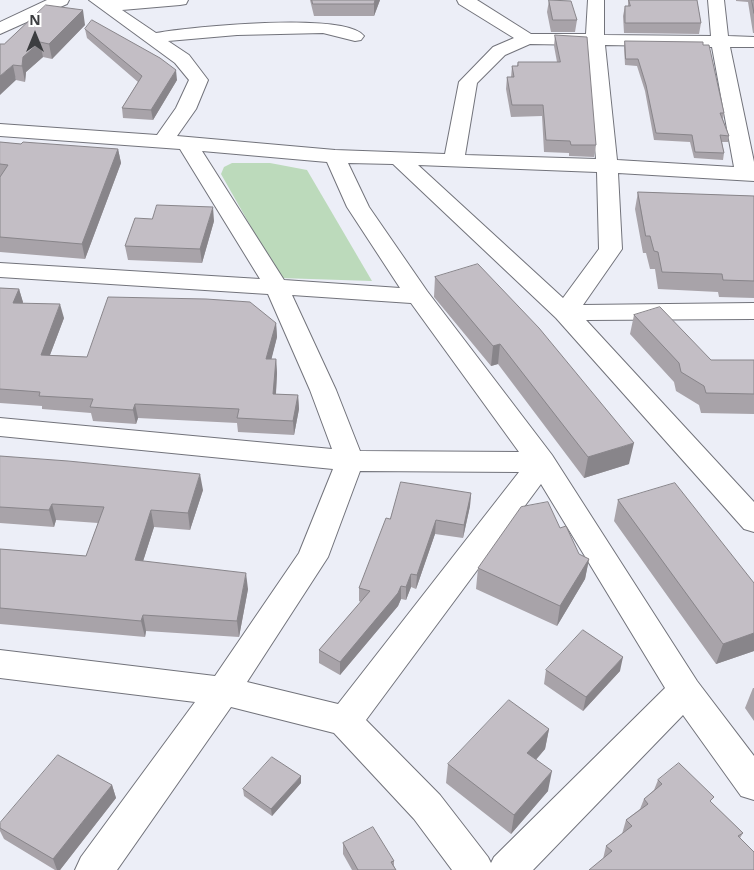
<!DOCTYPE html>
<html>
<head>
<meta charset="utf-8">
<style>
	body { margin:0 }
	#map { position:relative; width:754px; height:870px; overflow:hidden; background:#eceef7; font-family:"Open Sans",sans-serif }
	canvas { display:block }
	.north { position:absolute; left:10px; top:10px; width:50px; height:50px; -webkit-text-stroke:4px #fff; paint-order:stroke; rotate:0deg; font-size:14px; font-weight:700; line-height:20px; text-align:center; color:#3c3d40 }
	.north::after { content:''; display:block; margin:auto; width:18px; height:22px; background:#3c3d40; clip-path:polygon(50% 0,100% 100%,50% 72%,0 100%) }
</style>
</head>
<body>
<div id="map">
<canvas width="754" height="870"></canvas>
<div class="north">N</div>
</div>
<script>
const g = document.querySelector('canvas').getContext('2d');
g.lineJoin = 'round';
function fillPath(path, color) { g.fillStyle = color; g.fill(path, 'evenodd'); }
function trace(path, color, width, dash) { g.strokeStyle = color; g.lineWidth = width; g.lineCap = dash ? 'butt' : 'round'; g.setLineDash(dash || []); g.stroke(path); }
fillPath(new Path2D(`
	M232,163H270L307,170L372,281L280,278L221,174L224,167Z`), '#bcdabb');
const minor = new Path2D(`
	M47,0H69L67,4L0,34V22Z
	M89,0H188L186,4L180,5L122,10L156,33C188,27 346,11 364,36L361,40L355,41L323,33L237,35L168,41L189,55L208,80L196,109L177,136L335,150L445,154L459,82L493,47L514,38L459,4L457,0H477L531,34H586L588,0H604V35L711,36L708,0H724L728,36L754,37V47H730L754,162V181L618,173L622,249L583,305L754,303V319L586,320L754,502V532L744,529L556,318L393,164L348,163L369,207L427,291L552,455L697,681L754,756V800L741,796L683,715L533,870H452L414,819L334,733L231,707L117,870H75L81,857L195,702L0,678V650L215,676L299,553L333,469L0,436V418L332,449L310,390L268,294L0,277V263L260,279L180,149L0,136V124L157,135L176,108L189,80L175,63ZM530,44L587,45L596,159L465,155L477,83L505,55ZM605,45L712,47L734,167L617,160ZM202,151L327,162L347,207L400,288L284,280ZM418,165L597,172L599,249L563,298ZM292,295L411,303L519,452L360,451L336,390ZM360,471L519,472L338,704L247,682L328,557ZM541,484L665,688L494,857L491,863L488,857L440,795L366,720Z`);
trace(minor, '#72737b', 2);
fillPath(minor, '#fff');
fillPath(new Path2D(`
	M310,0H380L374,16H314Z
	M549,0L577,20L575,32H551L547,12Z
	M628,0H697L701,23L699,34L624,33L623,16L625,6H628Z
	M736,0H754V33H753L748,2L736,1Z
	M85,25L52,59L43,57L26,72L25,82L16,80L4,44Z
	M85,29L177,80L153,120L123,118L122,108L138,82L87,38Z
	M555,35L596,145L594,157L569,156V153L544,152L542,116L511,117L506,89L507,77H511L512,66H517L518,62H557L554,46Z
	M625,41L724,113L723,119L729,136L728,142H722L724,153L723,160L694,158L690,142L654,140L645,91L637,66L625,65L624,47Z
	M0,142L21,144L118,149L121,163L85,259L0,252Z
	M638,192L754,196V298L719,297L718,292L658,289L655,269H650L646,253H643L635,209Z
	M214,221L202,263L128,260L125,246Z
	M435,277L629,464L584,478L498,364L491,366L434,297Z
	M0,288L19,289L23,303L64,318L50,355L87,357L276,323L277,337L271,359H276L277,373L276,394L298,395L299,409L294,435L238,432L237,423L138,418L136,424L93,421L91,413L42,409V406L0,403Z
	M634,315L711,360H754V414L701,413L699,405L676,391L674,382L630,334Z
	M0,456L203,490L190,530L154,527L143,561L248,589L239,637L146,631L145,637L0,624V549L86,556L98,523L56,520L54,527L0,523Z
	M471,493L470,506L463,538L435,534L416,589L411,587L406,600L401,599L398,606L340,675L319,663V650L361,602L359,601V588L390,519Z
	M618,500L754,583V651L716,664L614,521Z
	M579,554L589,559L585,579L557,626L476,589L478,568Z
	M546,670L620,671L583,711L544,684Z
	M753,688H754V721L745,708Z
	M549,729L545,749L536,760L548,791L511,834L446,783L448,764Z
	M658,780L712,803L743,833L740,838L603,859L606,846L622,834L626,820L640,809L644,799L654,790Z
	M301,783L272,816L244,796L243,789Z
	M112,785L116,798L60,870H55L4,839L0,831V823Z
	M343,843L394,861V866L396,870H352L343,854Z`), '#a8a3a9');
fillPath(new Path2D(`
	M375,0H380L374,16V4Z
	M83,10L85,25L52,59L49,44Z
	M40,42L43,57L26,72L25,82L22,66L23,57Z
	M13,65L16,80L0,95V76Z
	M176,70L177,80L153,120L151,110Z
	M118,149L121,163L85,259L82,244Z
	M213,207L214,221L202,263L200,249Z
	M19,289L23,302L17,316L13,303Z
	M60,304L64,318L45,368L41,355Z
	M276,323L277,337L268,373L266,359Z
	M500,344L498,364L491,366L493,346Z
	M276,359L277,373L275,408L273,394Z
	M298,395L299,409L294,435L293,421Z
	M135,404L138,418L136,424L133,410Z
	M634,443L629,464L584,478L588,457Z
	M200,474L203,490L190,530L188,513Z
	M471,493L470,506L463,538L464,525Z
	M52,504L56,520L54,527L49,510Z
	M151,510L154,527L138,577L135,560Z
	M436,520L435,534L416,589L417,575Z
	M589,559L585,579L557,626L560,606Z
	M246,573L248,589L239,637L237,621Z
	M411,574V587L406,600V587Z
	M401,586V599L398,606L340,675V662Z
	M143,615L146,631L145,637L141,621Z
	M754,633V651L716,664L723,644Z
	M623,657L620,671L583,711L586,697Z
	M549,729L545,749L524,773L527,753Z
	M552,771L548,791L511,834L514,815Z
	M301,776V783L272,816L271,809Z
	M112,785L116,798L60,870H57L53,859Z`), '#88858a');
const building = new Path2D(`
	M312,0H375L374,4H313Z
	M549,0L571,1L577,20H553Z
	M629,0H697L701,23H625V6H630Z
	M752,0H754V13Z
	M46,5L83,10L49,44L40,42L23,57L22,66L13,65L0,76V44H4Z
	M92,20L160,58L176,70L151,110L122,108L142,76L85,29Z
	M555,35L587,37L596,145H571L570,141L546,140L543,105H512L507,77H514L512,66H518V62H560Z
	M625,41L703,42V45H709L724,113H720L729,136L720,135L724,153L695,152L692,135L656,133L646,85L638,59H626Z
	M0,142L21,144L23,142L118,149L82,244L0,237V177L8,165L0,164Z
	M638,192L754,196V281L723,280L722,274L662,272L658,252L654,251L650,236H646Z
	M157,205L213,207L200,249L125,246L135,218L152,219Z
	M478,264L539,328L634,443L588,457L500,344L493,346L435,277Z
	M0,288L19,289L13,303L60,304L41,355L87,357L108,297L206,299L250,302L276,323L266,359H276L273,394L298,395L293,421L237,418L239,409L135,404L133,410L90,407L93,399L39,396L40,392L0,389Z
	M660,307L711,360H754V394L706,393L704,386L681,372L679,363L634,315Z
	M0,456L68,461L200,474L188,513L151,510L135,560L246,573L237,621L143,615L141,621L0,608V549L86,556L104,507L52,504L49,510L0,507Z
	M401,482L471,493L464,525L436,520L417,575L411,574L406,587L401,586L398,593L340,662L319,650L370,591L359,588L386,518L390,519Z
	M675,483L754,583V633L723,644L618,500Z
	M548,502L560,528L566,526L579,554L589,559L560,606L478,568L521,507Z
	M583,630L623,657L586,697L546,670Z
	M509,700L549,729L527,753L552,771L514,815L448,764Z
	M58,755L112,785L53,859L0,828V823Z
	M272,757L301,776L271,809L243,789Z
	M679,763L714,797L710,801L743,833L738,836L754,852V870H589L612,851L606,846L632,826L626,820L648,804L644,799L662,784L658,780Z
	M373,827L394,861L391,862L396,870H358L343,843Z`);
fillPath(building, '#c3bec5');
trace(building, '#88858a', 1);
</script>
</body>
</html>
